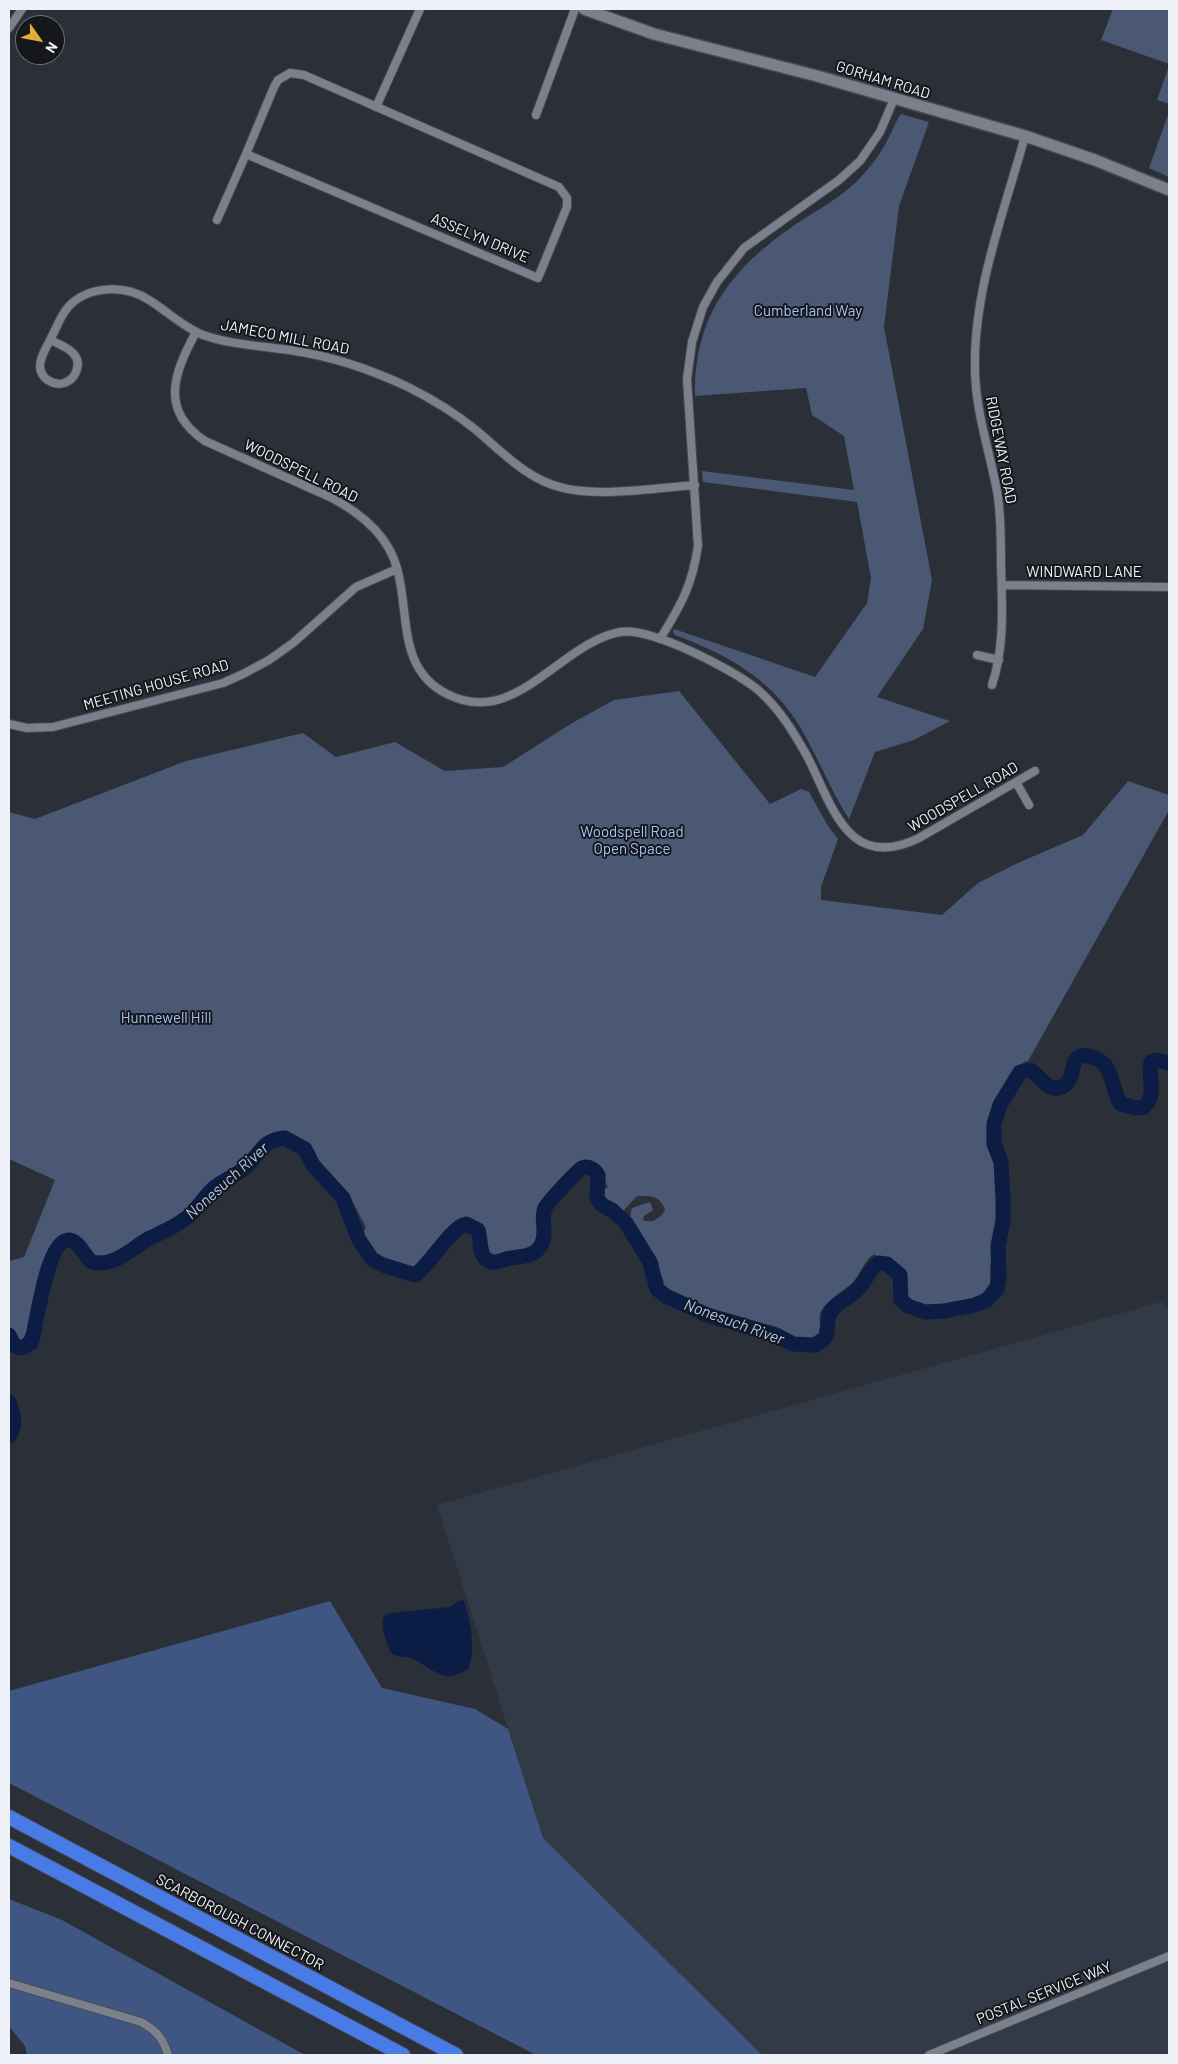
<!DOCTYPE html>
<html>
<head>
<meta charset="utf-8">
<style>
	body { margin:0 }
	#map { position:relative; width:1178px; height:2064px; overflow:hidden; background:#2a2f38; font-family:Barlow,sans-serif }
	canvas { display:block }
	.frame { position:absolute; inset:0; border:10px solid #eef2f8; pointer-events:none }
	.north { position:absolute; left:15px; top:15px; width:50px; height:50px; box-sizing:border-box; background:#15171b; border:1px solid #6c6f73; border-radius:50%; rotate:123deg; font-size:14px; font-weight:700; line-height:20px; text-align:center; color:#eef2f8 }
	.north::after { content:''; display:block; margin:auto; width:18px; height:22px; background:#e3ae35; clip-path:polygon(50% 0,100% 100%,50% 72%,0 100%) }
</style>
</head>
<body>
<div id="map">
<canvas width="1178" height="2064"></canvas>
<div class="frame"></div>
<div class="north">N</div>
</div>
<script>
const g = document.querySelector('canvas').getContext('2d');
g.lineJoin = 'round';
function fillPath(path, color) { g.fillStyle = color; g.fill(path, 'evenodd'); }
function trace(path, color, width, dash) { g.strokeStyle = color; g.lineWidth = width; g.lineCap = dash ? 'butt' : 'round'; g.setLineDash(dash || []); g.stroke(path); }
function drawText(font, color, halo, rows, align = 'center') {
  g.font = font + ' Barlow,sans-serif'; g.lineWidth = 4; g.setLineDash([]); g.textBaseline = 'middle'; g.strokeStyle = halo; g.fillStyle = color; for (const [text, x, y, turn = 0] of rows) {
    g.save(); g.translate(x, y); g.rotate((+turn || 0) * Math.PI / 180); g.textAlign = isNaN(turn) ? turn : align; if (halo) g.strokeText(text, 0, 0); g.fillText(text, 0, 0); g.restore();
  }
}
fillPath(new Path2D(`
	M1161,1302L1169,1307V2055H762L543,1838L437,1505Z`), '#323a48');
fillPath(new Path2D(`
	M1113,9H1169V64L1101,40Z
	M1169,66V104L1157,100Z
	M1169,112V177L1149,168Z
	M901,114L929,122L899,206L884,327L932,580L923,629L877,697L950,721L914,740L875,752L849,819C830,789 817,755 799,725C768,676 727,655 675,635L673,631L674,629L815,677L867,603L871,578L857,502L703,482L702,471L854,490L844,436L812,415L806,388L695,396C694,315 732,268 796,224C816,211 838,199 855,183C869,169 881,154 889,137C893,130 896,120 901,114Z
	M679,691L770,804L801,789L809,792L828,826L838,839L821,887V900L942,915L978,883L1020,862L1083,835L1128,781L1169,795V810L1028,1061L1024,1062L1015,1069L995,1103L989,1124L990,1144L996,1162L999,1202V1216L994,1236L990,1268V1283L981,1296L973,1301H958L937,1307L913,1305L904,1294L907,1283L905,1275L897,1271L893,1264L880,1260L875,1254C865,1258 861,1273 854,1281C846,1290 822,1302 820,1315C818,1322 825,1331 818,1337C813,1341 805,1341 799,1340C788,1339 783,1329 773,1326C748,1319 668,1309 659,1283L662,1285L664,1282L657,1267L659,1263C648,1247 624,1229 632,1208L650,1202L653,1210L644,1216L643,1220C652,1224 661,1218 665,1210C660,1195 651,1196 637,1196L623,1211C609,1210 597,1204 600,1188H608C605,1180 602,1169 592,1167C574,1163 551,1188 544,1202C538,1215 542,1228 540,1241L527,1253L521,1255L515,1251L495,1258C481,1248 488,1236 478,1228C457,1211 428,1267 410,1272L407,1268L387,1263L367,1249L369,1246L362,1235L366,1227L350,1197L322,1168L313,1149L300,1138L279,1132L267,1138L246,1158L205,1190L188,1208L163,1229L145,1235L115,1254L98,1261C92,1257 90,1248 83,1244C69,1237 53,1245 46,1258C41,1267 41,1278 39,1288C36,1302 30,1329 22,1340L16,1341L9,1328V1261L24,1257L55,1180L9,1159V812L35,819L186,761L303,733L336,757L395,742L445,771L503,767L572,723L614,700Z`), '#4a5873');
fillPath(new Path2D(`
	M330,1601L382,1688L475,1709L508,1729L543,1838L762,2055H536L9,1783V1691Z
	M9,1899L62,1920L305,2055H27L25,2046L9,2026Z`), '#405682');
fillPath(new Path2D(`
	M463,1600C470,1614 477,1655 468,1669C444,1685 434,1670 414,1659C407,1656 399,1658 392,1654C387,1646 380,1625 384,1616L391,1613L450,1607L458,1601Z`), '#0b1d44');
trace(new Path2D(`
	M9,1335L14,1345L21,1348L31,1343C37,1327 46,1237 70,1240C80,1242 84,1256 92,1262C114,1268 133,1247 150,1238C164,1231 178,1226 190,1215C199,1207 205,1195 215,1187C225,1179 238,1175 247,1166C261,1153 262,1140 285,1138L305,1149L313,1165L343,1198L359,1240L372,1259L383,1265L415,1275C431,1264 450,1228 466,1224L478,1230C481,1239 479,1253 486,1259C496,1266 501,1259 511,1258C523,1256 535,1257 541,1245C548,1233 540,1220 545,1208C547,1203 578,1170 582,1168C588,1165 595,1170 598,1175L597,1198L602,1205L612,1210L626,1223L650,1262L657,1289L666,1296L707,1315L776,1335L793,1344L815,1345L825,1338C828,1331 827,1322 829,1315C834,1303 848,1299 856,1291C865,1283 868,1271 878,1263L887,1264L900,1275L901,1300L908,1306L925,1312L944,1311L975,1305L987,1300L997,1289L999,1278L998,1246L1003,1220V1199L1001,1162L994,1144V1124L1000,1105L1020,1072L1030,1070C1038,1074 1045,1087 1054,1088C1059,1089 1065,1086 1068,1082C1075,1073 1070,1052 1088,1056C1094,1057 1101,1061 1105,1065C1114,1077 1113,1093 1121,1104L1136,1108L1144,1107C1158,1094 1147,1077 1151,1062L1156,1060L1169,1063
	M9,1402C13,1414 17,1425 9,1436`), '#0b1d44', 15);
const street = new Path2D(`
	M9,28L22,9
	M290,73L304,75L559,187L567,198V207L538,278L246,154L274,87L278,80Z
	M376,107L420,9
	M536,115L575,9
	M217,220L246,154
	M196,332C174,373 159,410 205,441L330,497C359,512 388,535 397,568C410,614 397,669 447,694C515,729 560,643 620,632C651,627 732,669 757,689C779,708 793,731 807,756C832,804 847,873 919,838L1035,771
	M50,340C63,346 84,353 76,372C74,377 70,381 64,383C53,386 40,378 40,366C40,356 47,347 51,338C57,327 61,314 70,305C91,285 126,285 149,300C167,311 183,327 203,335C231,345 265,346 295,351C335,357 372,370 408,387C432,399 455,413 476,430C503,453 528,480 563,488C600,497 656,488 695,485
	M1002,585L1166,587
	M660,639C681,605 692,586 698,546L687,379L692,342L703,307L717,282L744,248L839,180L860,161L880,132L894,99
	M977,655L999,660
	M992,685C1005,646 1002,605 1001,565C1001,543 1001,520 998,497C991,455 976,415 975,371C973,290 1004,213 1025,136
	M9,724L27,728L53,727L223,683L243,674L269,660L293,643L356,587L397,569
	M1016,782L1029,805
	M9,1983L141,2022C157,2031 163,2038 168,2055
	M929,2055L1169,1956`);
const secondary = new Path2D(`
	M584,9L654,34L817,76L1025,136L1095,160L1169,190`);
const highway = new Path2D(`
	M9,1817L456,2055
	M9,1846L403,2055`);
trace(street, '#474c53', 10);
trace(secondary, '#474c53', 14);
trace(highway, '#474c53', 16);
trace(street, '#7b818c', 8);
trace(secondary, '#7b818c', 11);
trace(highway, '#497be6', 14);
drawText('15px', '#eef2f8', '#15171b', [
	["GORHAM ROAD",883,80,17],
	["ASSELYN DRIVE",480,238,23],
	["JAMECO MILL ROAD",285,337,11],
	["RIDGEWAY ROAD",1001,450,79],
	["WOODSPELL ROAD",301,471,26],
	["WINDWARD LANE",1084,572],
	["MEETING HOUSE ROAD",156,685,-16],
	["WOODSPELL ROAD",963,797,-30],
	["SCARBOROUGH CONNECTOR",240,1922,28],
	["POSTAL SERVICE WAY",1044,1993,-22]
]);
drawText('15px', '#a5c1f9', '#15171b', [
	["Cumberland Way",808,311],
	["Woodspell Road",632,832],
	["Open Space",632,849],
	["Hunnewell Hill",166,1018]
]);
drawText('italic 16px', '#a9c6fe', '#15171b', [
	["Nonesuch River",227,1181,-42],
	["Nonesuch River",734,1322,20]
]);
</script>
</body>
</html>
